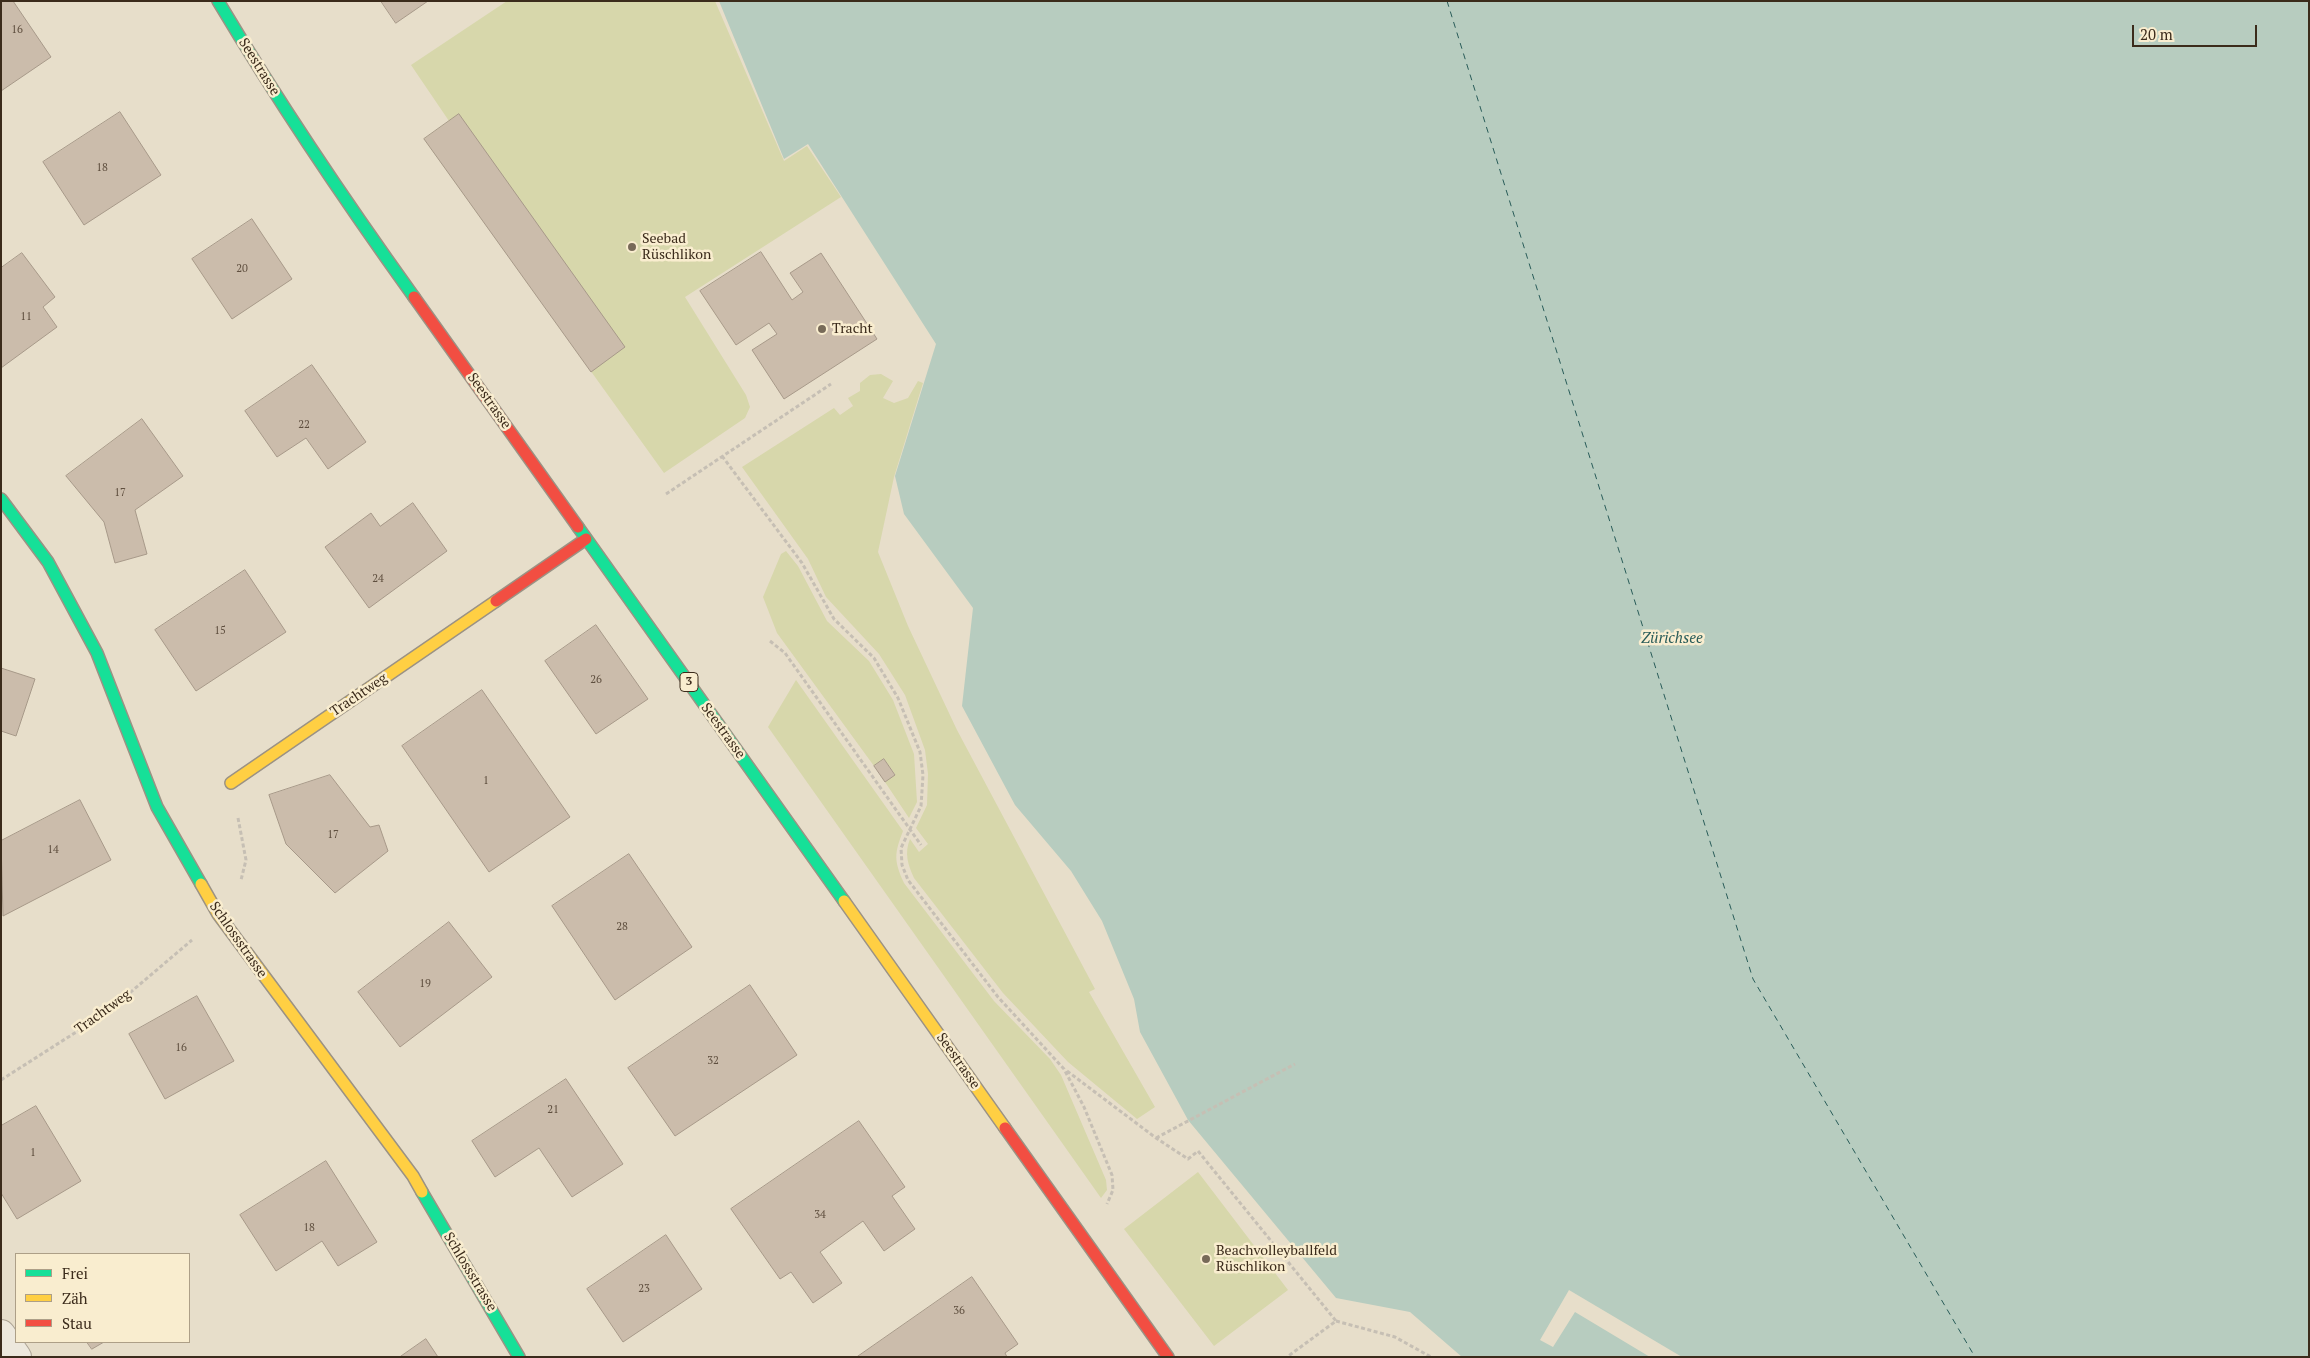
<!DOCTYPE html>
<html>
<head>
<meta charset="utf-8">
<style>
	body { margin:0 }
	#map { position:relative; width:2310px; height:1358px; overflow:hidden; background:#e7deca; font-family:"PT Serif",serif }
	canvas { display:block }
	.frame { position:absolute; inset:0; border:2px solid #3b2b1b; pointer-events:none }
	.legend { position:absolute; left:15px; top:1253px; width:175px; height:90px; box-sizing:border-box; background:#f9edcf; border:1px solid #ad9f87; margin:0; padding:6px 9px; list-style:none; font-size:15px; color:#3b2b1b }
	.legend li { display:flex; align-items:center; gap:10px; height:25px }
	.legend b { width:25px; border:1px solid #ad9f87 }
	.scale { position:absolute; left:2132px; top:25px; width:125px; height:22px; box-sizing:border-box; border:2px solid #3b2b1b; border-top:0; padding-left:6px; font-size:15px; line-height:18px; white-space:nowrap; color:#3b2b1b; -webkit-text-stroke:4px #f9edcf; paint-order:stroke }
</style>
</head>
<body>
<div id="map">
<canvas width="2310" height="1358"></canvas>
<div class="frame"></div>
<ul class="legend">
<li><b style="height:6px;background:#16e098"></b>Frei</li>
<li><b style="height:6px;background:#ffcf43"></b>Zäh</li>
<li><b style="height:6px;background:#f24e42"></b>Stau</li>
</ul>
<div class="scale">20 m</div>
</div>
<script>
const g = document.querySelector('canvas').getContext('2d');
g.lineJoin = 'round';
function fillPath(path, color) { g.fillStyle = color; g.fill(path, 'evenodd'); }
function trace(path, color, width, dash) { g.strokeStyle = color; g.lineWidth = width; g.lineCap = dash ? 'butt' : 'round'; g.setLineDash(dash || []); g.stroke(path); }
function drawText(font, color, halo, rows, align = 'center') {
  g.font = font + ' "PT Serif",serif'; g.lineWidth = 5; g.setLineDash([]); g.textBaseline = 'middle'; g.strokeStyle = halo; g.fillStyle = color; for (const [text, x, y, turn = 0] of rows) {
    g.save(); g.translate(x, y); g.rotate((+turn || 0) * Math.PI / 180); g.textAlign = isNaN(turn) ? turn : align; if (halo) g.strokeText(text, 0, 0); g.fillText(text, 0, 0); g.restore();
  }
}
fillPath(new Path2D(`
	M507,1H715L784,161L807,146L841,197L685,297L746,395L750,407L745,418L664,473L424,139L449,121L411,65Z
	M881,374L893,381L883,398L894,403L908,398L918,381L923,383L894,477L878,552L908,626L957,730L1095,989L1089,992L1155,1107L1137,1119L1068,1062L1003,993L914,878C908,865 904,853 910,839L919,852L928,844L916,828L927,805L928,774L925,750L905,695L879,654L826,597L808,559L742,467L834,408L840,415L853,406L848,398L860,391V383L870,375Z
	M786,551L798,566L827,621L869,661L893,700L914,754L917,802L909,818L885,782L895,774L884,759L874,766L777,633L763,597L781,554Z
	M796,680L903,831C894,854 894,861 904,883L994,1001L1050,1059L1061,1075L1106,1180L1107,1190L1101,1198L768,727Z
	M1198,1172L1288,1290L1214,1346L1124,1229Z`), '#d7d7ab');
fillPath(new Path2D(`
	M719,1H2309V1357H1462L1410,1312L1336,1298L1188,1120L1140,1032L1134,999L1102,921L1071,871L1015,805L962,706L973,608L904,514L895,476L936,344L808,144L784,159Z`), '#b7ccbf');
fillPath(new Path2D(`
	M1569,1290L1682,1357H1650L1575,1312L1553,1347L1540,1340Z`), '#e7deca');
trace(new Path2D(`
	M1447,1L1753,979L1975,1357`), '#295c59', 1, [6, 5]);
const building = new Path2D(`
	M3,1H13L51,57L1,91V3Z
	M381,1H428L396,23Z
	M120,112L161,175L84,225L43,162Z
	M459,114L625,347L591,372L424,139Z
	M252,219L292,279L232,319L192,259Z
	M761,252L792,300L803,292L790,273L821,253L877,339L784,399L752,350L777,334L769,323L736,345L700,291Z
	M22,253L55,297L43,307L57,327L1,368V268Z
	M312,365L366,442L328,469L306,438L277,457L245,411Z
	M142,419L183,476L135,510L147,554L115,563L104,522L66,476Z
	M413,503L447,551L369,608L325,547L371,513L380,526Z
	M245,570L286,632L196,691L155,630Z
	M596,625L648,699L596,734L545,661Z
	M1,668L35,679L16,736L1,731Z
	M482,690L570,817L489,872L402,746Z
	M884,759L895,775L885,782L874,766Z
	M330,775L370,827L379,825L388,851L335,893L286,844L269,795Z
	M80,800L111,860L3,916L1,841Z
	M629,854L692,947L615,1000L552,906Z
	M449,922L492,977L400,1047L358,992Z
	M750,985L797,1055L675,1136L628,1068Z
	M197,996L234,1061L165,1099L129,1034Z
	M566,1079L623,1164L572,1197L539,1148L495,1177L472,1141Z
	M36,1106L81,1181L17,1219L1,1193V1126Z
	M859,1121L905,1187L892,1196L915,1229L884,1251L863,1221L820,1252L842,1283L813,1303L791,1272L780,1279L731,1209Z
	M326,1161L377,1242L338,1266L322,1241L276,1271L240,1215Z
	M666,1235L702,1289L623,1342L587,1289Z
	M972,1277L1018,1344L1005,1353L1007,1357H857Z
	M426,1339L438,1357H400Z
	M87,1342H104L92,1349Z`);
fillPath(building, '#cbbcab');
trace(building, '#a79989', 1);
const street = new Path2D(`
	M1,1334L17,1357`);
const fast = new Path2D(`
	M218,1C279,103 345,201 414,297
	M1,499L48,562L97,653L157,807L201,884
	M578,527L844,901
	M422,1192L519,1357`);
const slow = new Path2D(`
	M231,783L496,601
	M201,884L218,914L413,1176L422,1192
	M844,901L1005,1128`);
const jam = new Path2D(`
	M414,297L578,527
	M496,601L586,539
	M1005,1128L1168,1357`);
trace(street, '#aca394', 30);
trace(fast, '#9b9284', 14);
trace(slow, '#9b9284', 14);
trace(jam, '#9b9284', 14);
trace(new Path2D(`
	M722,456L802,563L834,619L874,658L898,698L920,752L923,775L921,806L901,848L902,865L908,880L998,997L1064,1069L1084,1107L1112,1175L1113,1190L1107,1204
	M666,494L831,384
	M770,641L785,653L921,845
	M238,818L246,860L241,880
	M1067,1071L1156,1138L1188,1159L1198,1151L1336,1321L1287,1357
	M1,1080L106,1013L192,940
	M1156,1138L1295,1064
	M1336,1321L1395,1337L1431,1357`), '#c6bfb4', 3, [4, 2.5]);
trace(street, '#ede8dd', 28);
trace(fast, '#16e098', 11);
trace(slow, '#ffcf43', 11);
trace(jam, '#f24e42', 11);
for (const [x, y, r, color] of [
	[632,247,5,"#776a58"],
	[822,329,5,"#776a58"],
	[1206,1259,5,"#776a58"]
]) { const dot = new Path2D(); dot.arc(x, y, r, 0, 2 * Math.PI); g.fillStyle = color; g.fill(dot); trace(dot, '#f9edcf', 2); }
drawText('11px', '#5f4f3f', null, [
	["16",17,30],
	["18",102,168],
	["20",242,269],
	["11",26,317],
	["22",304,425],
	["17",120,493],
	["24",378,579],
	["15",220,631],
	["26",596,680],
	["1",486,781],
	["17",333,835],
	["14",53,850],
	["28",622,927],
	["19",425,984],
	["16",181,1048],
	["32",713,1061],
	["21",553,1110],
	["1",33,1153],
	["34",820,1215],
	["18",309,1228],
	["23",644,1289],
	["36",959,1311]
]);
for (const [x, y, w] of [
	[689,682,18]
]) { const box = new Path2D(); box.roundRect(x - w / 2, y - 9.5, w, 19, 4); g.fillStyle = '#f9edcf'; g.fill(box); trace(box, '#3b2b1b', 1); }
drawText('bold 12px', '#3b2b1b', null, [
	["3",689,682]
]);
drawText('14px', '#3b2b1b', '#f9edcf', [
	["Seestrasse",259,67,58],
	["Seestrasse",489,401,55],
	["Trachtweg",359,695,-34],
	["Seestrasse",723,731,54],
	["Schlossstrasse",238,940,55],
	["Trachtweg",103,1012,-36],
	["Seestrasse",958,1061,55],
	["Schlossstrasse",470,1272,59]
]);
drawText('14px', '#3b2b1b', '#f9edcf', [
	["Seebad",642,239],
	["Rüschlikon",642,255],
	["Tracht",832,329],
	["Beachvolleyballfeld",1216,1251],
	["Rüschlikon",1216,1267]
], 'left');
drawText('italic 15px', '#295c59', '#f9edcf', [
	["Zürichsee",1672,639]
]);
</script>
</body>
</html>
